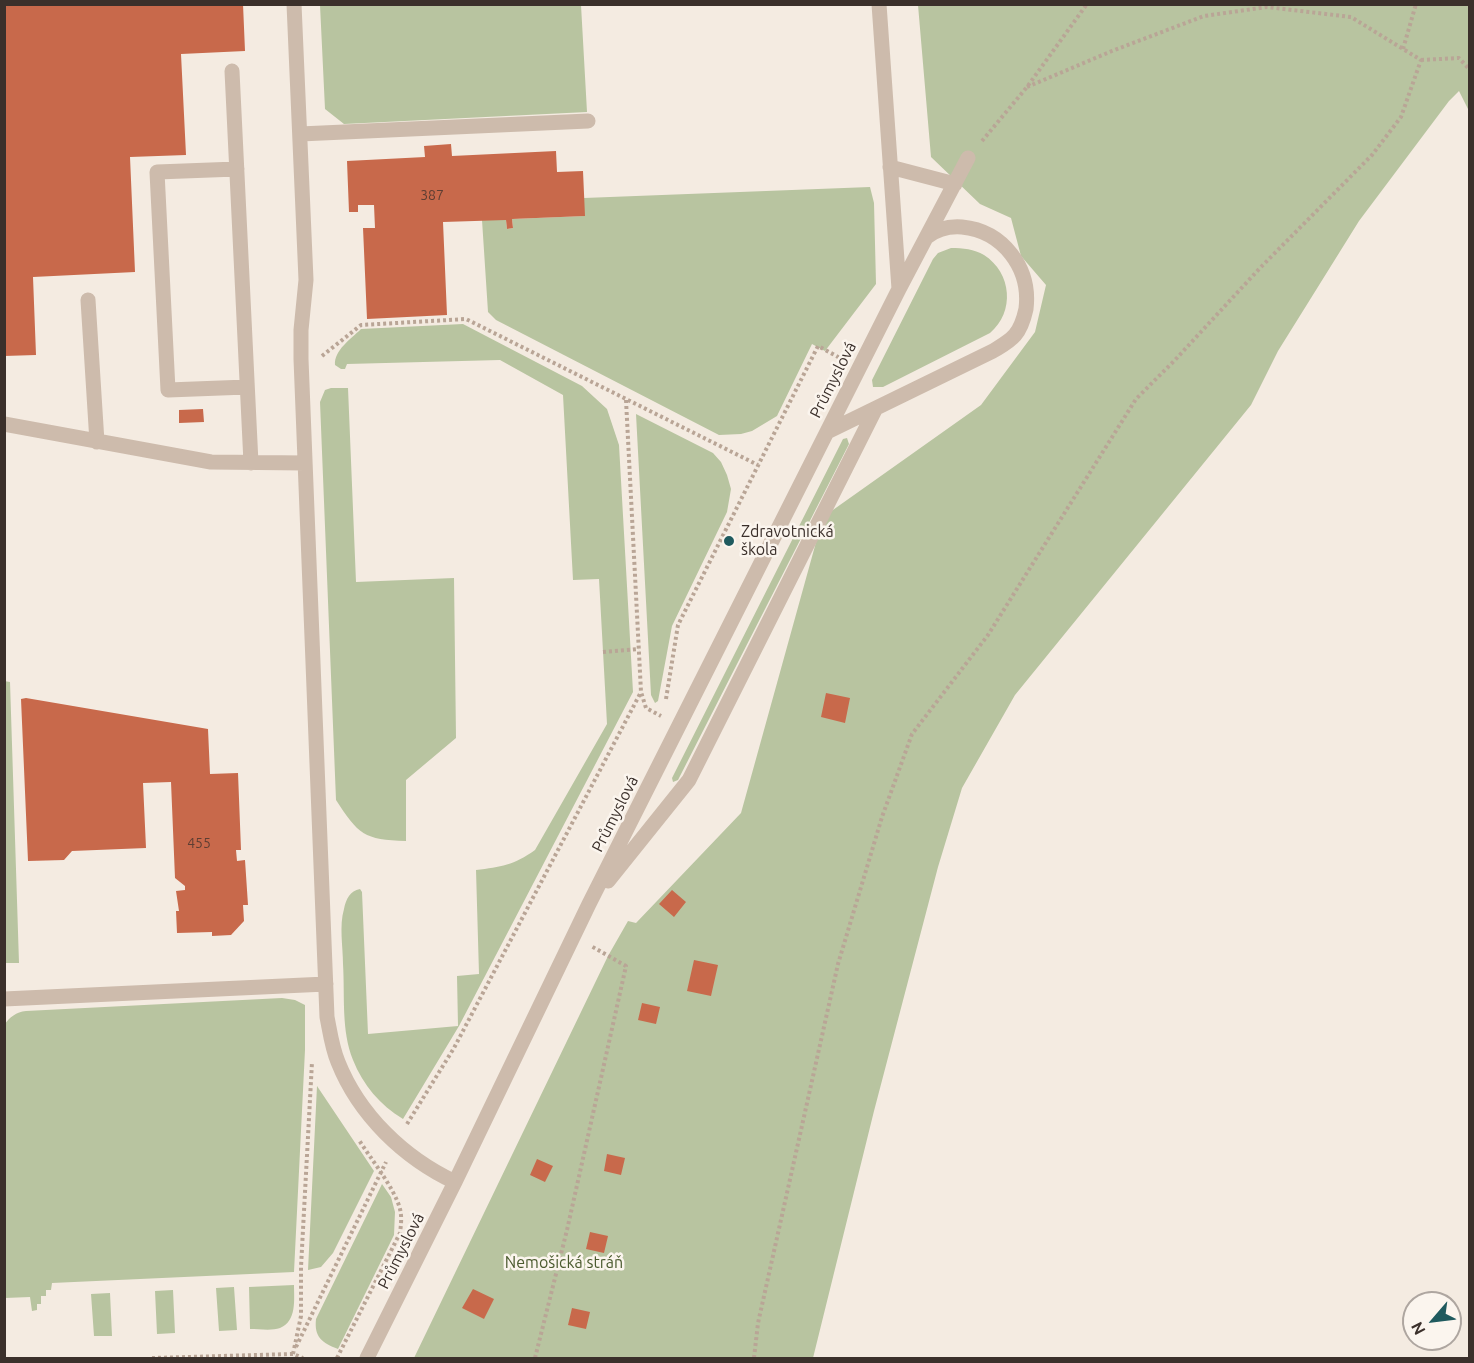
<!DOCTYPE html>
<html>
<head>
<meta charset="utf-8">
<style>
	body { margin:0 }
	#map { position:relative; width:1474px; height:1363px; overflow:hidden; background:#f4ebe1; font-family:Ubuntu,sans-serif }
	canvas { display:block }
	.frame { position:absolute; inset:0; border:6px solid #3b302b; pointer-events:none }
	.north { position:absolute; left:1402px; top:1291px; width:60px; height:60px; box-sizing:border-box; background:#fbf5ee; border:2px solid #aea6a0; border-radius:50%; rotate:242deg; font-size:16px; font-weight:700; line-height:24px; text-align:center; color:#3b302b }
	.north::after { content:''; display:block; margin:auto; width:21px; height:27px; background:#1f5a5e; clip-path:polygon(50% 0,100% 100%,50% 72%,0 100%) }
</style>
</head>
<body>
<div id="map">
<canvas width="1474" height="1363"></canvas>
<div class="frame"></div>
<div class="north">N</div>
</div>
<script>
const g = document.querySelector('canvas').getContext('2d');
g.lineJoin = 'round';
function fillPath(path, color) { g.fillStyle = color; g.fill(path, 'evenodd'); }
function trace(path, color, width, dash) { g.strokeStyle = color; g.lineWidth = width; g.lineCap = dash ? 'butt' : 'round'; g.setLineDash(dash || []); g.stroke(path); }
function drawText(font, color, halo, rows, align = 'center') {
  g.font = font + ' Ubuntu,sans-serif'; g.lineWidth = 5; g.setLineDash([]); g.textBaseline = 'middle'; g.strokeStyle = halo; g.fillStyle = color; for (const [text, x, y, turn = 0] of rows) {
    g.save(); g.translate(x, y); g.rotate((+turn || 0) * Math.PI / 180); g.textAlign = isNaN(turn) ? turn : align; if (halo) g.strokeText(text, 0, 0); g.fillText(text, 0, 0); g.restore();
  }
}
fillPath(new Path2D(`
	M320,5H581L587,112L344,124L325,109Z
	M918,5H1469V111L1459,91L1449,101L1359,221L1278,351L1251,405L1015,695L962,788L938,867L874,1111L813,1358H414L608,956L628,921L636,923L741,813L823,517L981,405L1035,332L1046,285L1021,256L1011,218L980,204L931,157Z
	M870,187L874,203L876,284L825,351L812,344L777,416L752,431L741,434L719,435L496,320L488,312L482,220H506L507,229L513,228L512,219L584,216V198Z
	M951,248C963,248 974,249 984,255C1012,273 1015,312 990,333L883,387H873L872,380L933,259L938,253Z
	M463,324L582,386L607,409L619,445L633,692L459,1026L403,1119C380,1105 363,1085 353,1060C341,1030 345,996 343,964C343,946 339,926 344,909C346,899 350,891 360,889L362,892L368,1034L458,1026L457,976L479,974L476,870C501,867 514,865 535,850L607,724L599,579L573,580L563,395L500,360L347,364L345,369H341L335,365C334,350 351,339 361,329Z
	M331,388H348L356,582L454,578L456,738L406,780V841C364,840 358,834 336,800L320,402L325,390Z
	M636,414L713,453L721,462L727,475L731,489L727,512L672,626L658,701L655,703L651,695Z
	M847,438L849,444L678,780L673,782L672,778L843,439Z
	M4,681L10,682L19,963H5Z
	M282,998L295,1000L305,1005V1050L294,1272L52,1283L51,1290H46V1296H41V1304H37V1310L32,1311L30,1297L5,1298L4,1105L6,1104L4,1025C10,1017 16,1012 26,1011Z
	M317,1086L374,1171L333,1253L321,1267L308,1270Z
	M382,1184L391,1197L395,1212L394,1235L338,1349C322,1343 314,1337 316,1319Z
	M294,1285C294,1299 297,1321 280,1328C272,1331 259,1329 250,1329L249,1287Z
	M234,1287L237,1330L219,1331L216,1288Z
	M173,1290L175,1333L157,1334L155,1291Z
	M110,1293L112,1336H94L91,1294Z`), '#b8c4a0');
fillPath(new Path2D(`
	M4,4H243L245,51L181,54L186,155L130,157L135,272L33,277L36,355L4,356Z
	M451,144L452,156L556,151L557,172L583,171L585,216L512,219L513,228L507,229L506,220L443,222L447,315L367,319L363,228H375L374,205H358V212H349L347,161L425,157L424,146Z
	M203,409L204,422L179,423V410Z
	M826,693L850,698L845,723L821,717Z
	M26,698L208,729L210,774L238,773L241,850H236L237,861L245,860L248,905H243L244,921L231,935L212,936V932L177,933L176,911H179L176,891L185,890V886L175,878L171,782L143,783L146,848L72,851L64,860L28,861L21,699Z
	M672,890L686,902L674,917L659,904Z
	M694,960L718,965L711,996L687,991Z
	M642,1003L660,1007L656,1024L638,1020Z
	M607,1154L625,1158L621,1175L604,1171Z
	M537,1159L553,1166L545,1182L530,1175Z
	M590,1232L608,1236L604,1253L586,1249Z
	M473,1289L494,1299L484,1319L462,1308Z
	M572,1308L590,1312L586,1329L568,1325Z`), '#c8694b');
trace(new Path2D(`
	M1403,49L1416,4
	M1421,60L1459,58L1470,70
	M982,141L1027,87L1087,4
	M322,356L361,325L466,319L758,465
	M626,400L641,692L646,708L661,716
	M603,652L639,649
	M666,699L678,625L818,346L840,358
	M407,1124L454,1048L641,692
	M296,1347L386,1162
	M293,1354L301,1316V1267L312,1062
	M152,1358L293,1354L303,1358
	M337,1358L400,1233C401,1225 402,1217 400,1209C395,1189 371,1159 359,1140
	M535,1358L567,1230L626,966L591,946
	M754,1358L758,1323L838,964L882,817L912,734L988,635L1136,399L1175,360L1260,268L1372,155L1401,117L1421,60L1351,17L1267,7L1204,16L1112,51L1027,87`), '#b9a596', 4, [3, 3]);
trace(new Path2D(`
	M294,4L306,280L301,330V359L327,1017C330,1032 332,1048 338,1062C359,1115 404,1158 455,1182
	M879,4L899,289
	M232,71L251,463
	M300,134L588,121
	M890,167L955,184
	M237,169L157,172L168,390L247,387
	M88,300L97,442
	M4,424L211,462L305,463
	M827,432L993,351C1001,346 1009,342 1015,335C1021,328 1024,318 1026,309C1031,268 1003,231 962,227C949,226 937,229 927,237
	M608,881L689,780L876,408
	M4,999L326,984
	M367,1358L455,1182L589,904L899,289L968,158`), '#cdbbac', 15);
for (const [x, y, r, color] of [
	[729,541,6,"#1f5a5e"]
]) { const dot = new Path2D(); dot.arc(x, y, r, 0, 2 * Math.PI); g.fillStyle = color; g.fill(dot); trace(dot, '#fbf5ee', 2); }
drawText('14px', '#5e3e33', null, [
	["387",432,195],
	["455",199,843]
]);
drawText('16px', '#3b302b', '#fbf5ee', [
	["Průmyslová",833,380,-63],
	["Průmyslová",615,814,-63],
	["Průmyslová",401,1251,-63]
]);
drawText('16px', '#3b302b', '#fbf5ee', [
	["Zdravotnická",741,532],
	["škola",741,550]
], 'left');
drawText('16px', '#4a5a2e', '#fbf5ee', [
	["Nemošická stráň",564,1263]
]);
</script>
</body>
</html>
